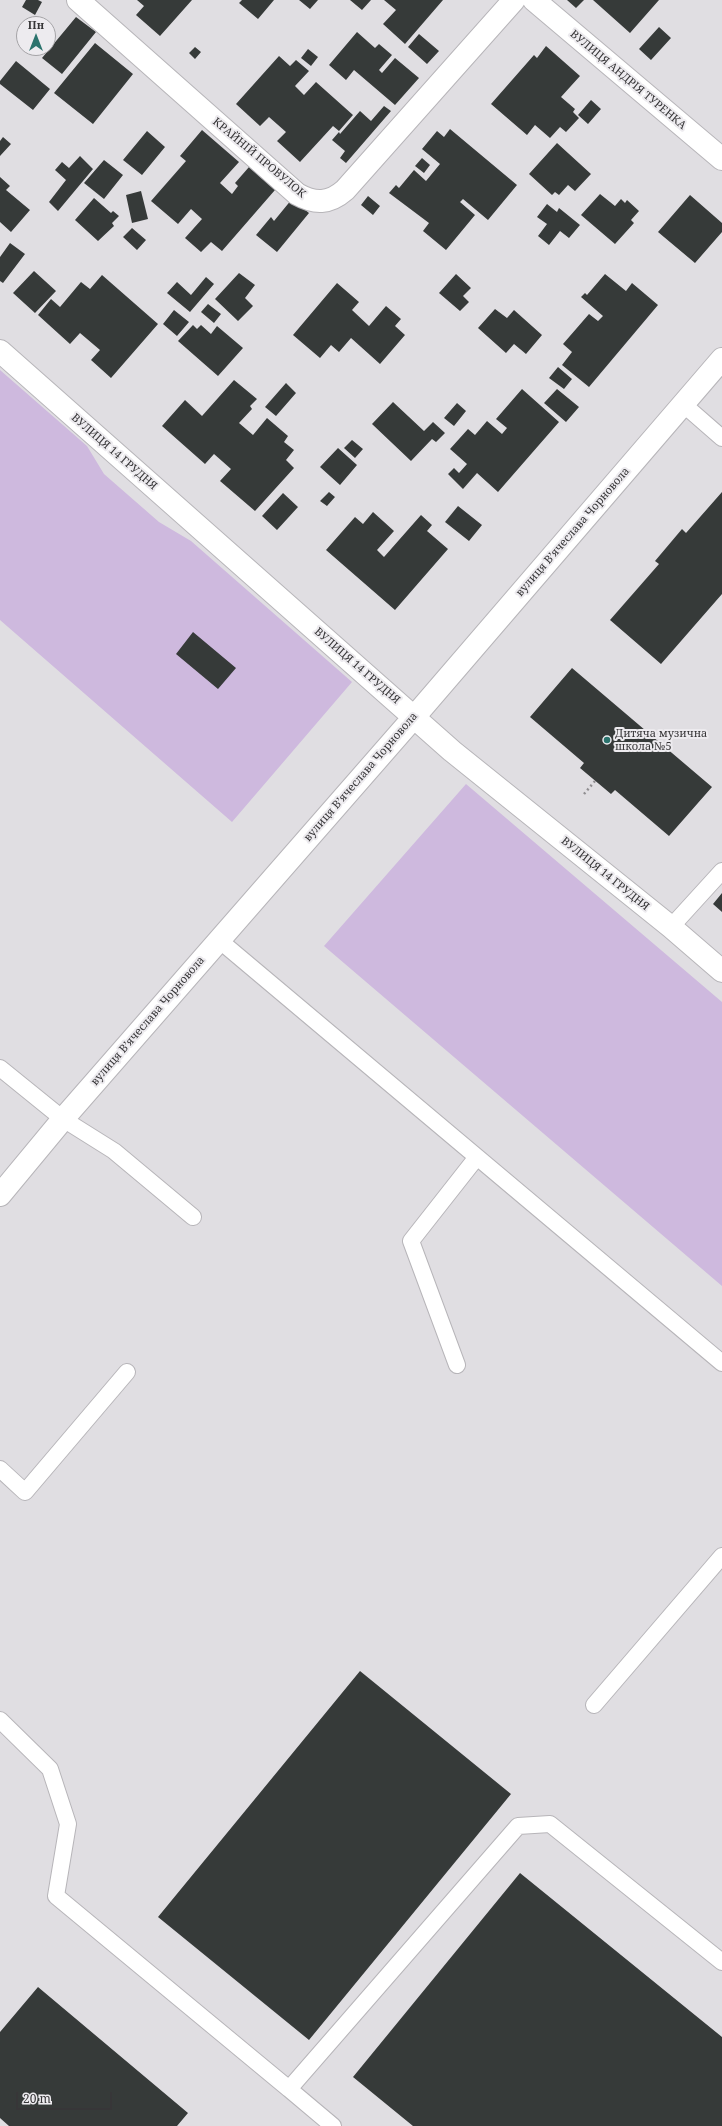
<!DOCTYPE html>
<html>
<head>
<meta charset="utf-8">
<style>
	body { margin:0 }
	#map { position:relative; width:722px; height:2126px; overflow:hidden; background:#e0dee2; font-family:"Noto Serif",serif }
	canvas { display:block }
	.north { position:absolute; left:16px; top:16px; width:40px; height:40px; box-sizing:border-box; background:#edebef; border:1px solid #a4a3a6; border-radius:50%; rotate:0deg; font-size:11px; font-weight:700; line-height:16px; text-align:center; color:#373638 }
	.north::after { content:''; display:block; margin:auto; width:14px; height:18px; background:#2b736d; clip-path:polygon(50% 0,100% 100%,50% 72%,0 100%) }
	.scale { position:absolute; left:16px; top:2092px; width:96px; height:18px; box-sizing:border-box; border:2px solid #373638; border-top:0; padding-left:5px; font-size:12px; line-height:14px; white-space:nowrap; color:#373638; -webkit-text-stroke:3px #edebef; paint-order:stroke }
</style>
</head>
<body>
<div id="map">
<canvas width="722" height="2126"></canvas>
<div class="north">Пн</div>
<div class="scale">20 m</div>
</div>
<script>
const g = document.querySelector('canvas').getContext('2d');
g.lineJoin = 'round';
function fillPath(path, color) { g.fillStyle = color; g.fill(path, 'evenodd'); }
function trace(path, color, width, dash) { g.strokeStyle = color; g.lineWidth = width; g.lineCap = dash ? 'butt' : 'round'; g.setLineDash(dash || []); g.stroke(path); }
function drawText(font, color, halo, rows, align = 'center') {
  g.font = font + ' "Noto Serif",serif'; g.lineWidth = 4; g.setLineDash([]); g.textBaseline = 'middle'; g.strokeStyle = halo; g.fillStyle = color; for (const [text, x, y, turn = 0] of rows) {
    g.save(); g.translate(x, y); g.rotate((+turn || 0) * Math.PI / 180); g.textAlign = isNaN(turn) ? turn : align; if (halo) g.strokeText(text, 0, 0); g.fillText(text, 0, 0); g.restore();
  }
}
fillPath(new Path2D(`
	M0,370L87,446L104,474L159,522L191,541L352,682L232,822L0,620Z
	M466,784L722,1002V1286L324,946Z`), '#ceb9de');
fillPath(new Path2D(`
	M26,0H38L42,2L35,15L22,7Z
	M137,0H192L160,36L136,15L144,6Z
	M242,0H274L258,19L239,3Z
	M299,0H318L310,9Z
	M350,0H371L362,10Z
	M384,0H443L405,44L383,24L396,10Z
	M567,0H584L576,8Z
	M593,0H659L630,33Z
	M76,17L96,32L62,74L42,58Z
	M659,27L671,38L651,60L639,49Z
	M357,32L375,48L379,44L392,55L379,70L382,73L395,58L419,78L395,105L354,70L346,80L329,65Z
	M419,34L439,51L427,64L408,47Z
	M95,43L133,74L93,124L54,93Z
	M546,46L580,76L561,97L575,109L573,112L579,118L566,132L560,127L550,138L535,125L527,135L491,104L534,55L537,58Z
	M195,47L201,52L195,59L189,53Z
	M308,49L318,57L311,66L301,58Z
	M279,56L290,66L296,60L309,71L295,86L304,95L316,82L353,115L339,131L333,126L300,162L277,141L286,132L269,117L260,126L236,104Z
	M16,61L50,89L33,110L0,84V81Z
	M591,100L601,109L588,124L578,115Z
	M384,106L391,111L346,163L340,158L345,151L332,140L339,132L340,134L360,111L371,121Z
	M450,129L517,185L488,220L463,199L460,202L475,215L446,250L423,231L429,223L389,193L396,185L399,188L414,170L426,181L440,164L422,149L437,131L444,137Z
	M202,130L239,162L220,183L232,194L238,186L235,183L249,167L275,190L222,251L211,242L201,252L185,238L202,219L191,209L178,224L151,201L186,161L180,156Z
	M147,131L165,147L142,175L123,160Z
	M3,137L11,144L0,156V141Z
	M557,143L591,174L575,191L568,185L559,195L555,192L552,195L529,174Z
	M80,156L93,169L58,211L49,202L66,180L55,170L62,162L69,168Z
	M422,158L430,165L424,173L415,166Z
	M104,160L123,175L104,199L84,183Z
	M0,177L10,186L6,190L30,210L11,232L0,222Z
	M141,191L148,219L132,223L126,195Z
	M600,194L615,206L621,199L625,203L627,200L639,211L631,220L634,223L615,244L581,215Z
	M690,195L722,223V232L695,263L658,232Z
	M368,196L380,206L373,215L361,205Z
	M94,198L111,213L113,211L119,216L112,223L114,226L98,241L75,220Z
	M292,199L309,213L277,252L256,235L271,217L274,221Z
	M547,204L557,212L559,208L580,225L569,238L560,231L549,245L538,236L547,224L537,217Z
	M132,228L146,240L137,250L123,237Z
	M10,243L25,254L3,283L0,281V257Z
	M34,271L56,291L35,313L13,293Z
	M239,273L255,285L245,298L253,306L238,321L215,299Z
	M456,274L471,288L463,296L469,302L460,311L439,293Z
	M605,274L626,291L632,283L658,305L589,387L562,365L572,352L563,344L589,314L598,321L603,316L581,297L585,293L587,295Z
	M102,275L158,324L111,378L91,360L100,350L80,333L70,344L38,315L51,299L60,307L81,282L90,289Z
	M206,277L214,284L190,312L167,293L177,282L191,295Z
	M337,283L359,302L352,310L369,326L386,306L401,319L395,326L405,335L380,364L351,338L339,352L331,345L320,358L293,335Z
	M208,304L221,314L214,323L201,312Z
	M495,309L507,318L514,310L542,335L526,354L514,344L506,353L478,328Z
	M174,310L189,322L177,336L163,324Z
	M193,325L197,329L201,325L211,334L217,326L243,348L218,376L178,341Z
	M558,367L572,379L564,389L549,378Z
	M234,380L257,399L250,406L252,409L239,423L253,435L267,418L288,436L284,442L294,450L286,460L294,468L255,511L220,481L231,469L214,454L205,464L162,426L185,400L202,416Z
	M286,383L296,393L276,416L265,407Z
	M522,389L559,422L498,492L477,473L463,489L448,474L454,468L459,473L467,464L450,449L468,429L475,435L487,421L502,434L507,428L496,419Z
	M557,389L579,407L566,422L544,403Z
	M393,402L424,431L433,422L445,433L436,442L432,439L411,461L372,424Z
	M457,403L466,411L454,426L444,418Z
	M352,440L363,449L355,458L344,448Z
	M338,448L357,465L340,485L320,467Z
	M329,492L335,497L327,506L320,501Z
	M722,492V594L661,664L610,620L659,564L655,561L682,529L686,533Z
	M283,493L298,507L277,530L262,516Z
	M458,506L482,525L469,541L445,522Z
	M373,512L394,531L377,550L384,557L421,515L432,525L427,531L448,549L395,610L326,550L355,517L363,524Z
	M193,632L236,668L218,689L176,654Z
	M572,668L712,787L669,836L615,790L611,794L580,768L584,763L530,717Z
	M722,893V912L713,904Z
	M360,1671L511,1794L309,2040L158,1917Z
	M520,1873L722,2037V2126H413L353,2077Z
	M38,1987L188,2113L177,2126H9L0,2118V2032Z`), '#363a39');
const lane = new Path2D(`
	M683,404L722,438
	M671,927L722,871
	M219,940L722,1363
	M0,1068L63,1119L114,1151L193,1217
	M457,1365L411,1241L477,1157
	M0,1469L25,1492L127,1372
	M594,1705L722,1556
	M0,1720L50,1769L68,1824L56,1896L289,2089L518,1826L550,1824L722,1962
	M289,2089L333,2126`);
const street = new Path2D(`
	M78,0L297,194C315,204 329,204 345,190L514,0
	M534,0L722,159
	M0,351L452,751L671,927L722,971
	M0,1195L63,1119L415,716L722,359`);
trace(lane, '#b7b5b9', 18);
trace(street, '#b7b5b9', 24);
trace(new Path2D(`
	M584,794L595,781`), '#908e91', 2.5, [2, 3]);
trace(lane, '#fff', 16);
trace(street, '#fff', 22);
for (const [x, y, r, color] of [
	[607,740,4,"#2b736d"]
]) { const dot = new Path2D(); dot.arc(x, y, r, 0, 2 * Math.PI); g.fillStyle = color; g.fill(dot); trace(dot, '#edebef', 1.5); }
drawText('11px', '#373638', '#edebef', [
	["ВУЛИЦЯ АНДРІЯ ТУРЕНКА",628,80,40],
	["КРАЙНІЙ ПРОВУЛОК",259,158,40],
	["ВУЛИЦЯ 14 ГРУДНЯ",114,452,41],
	["вулиця Вʼячеслава Чорновола",573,532,-49],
	["ВУЛИЦЯ 14 ГРУДНЯ",357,666,41],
	["вулиця Вʼячеслава Чорновола",361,777,-49],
	["ВУЛИЦЯ 14 ГРУДНЯ",605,874,39],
	["вулиця Вʼячеслава Чорновола",148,1021,-49]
]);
drawText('11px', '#373638', '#edebef', [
	["Дитяча музична",615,734],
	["школа №5",615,747]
], 'left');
</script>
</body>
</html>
